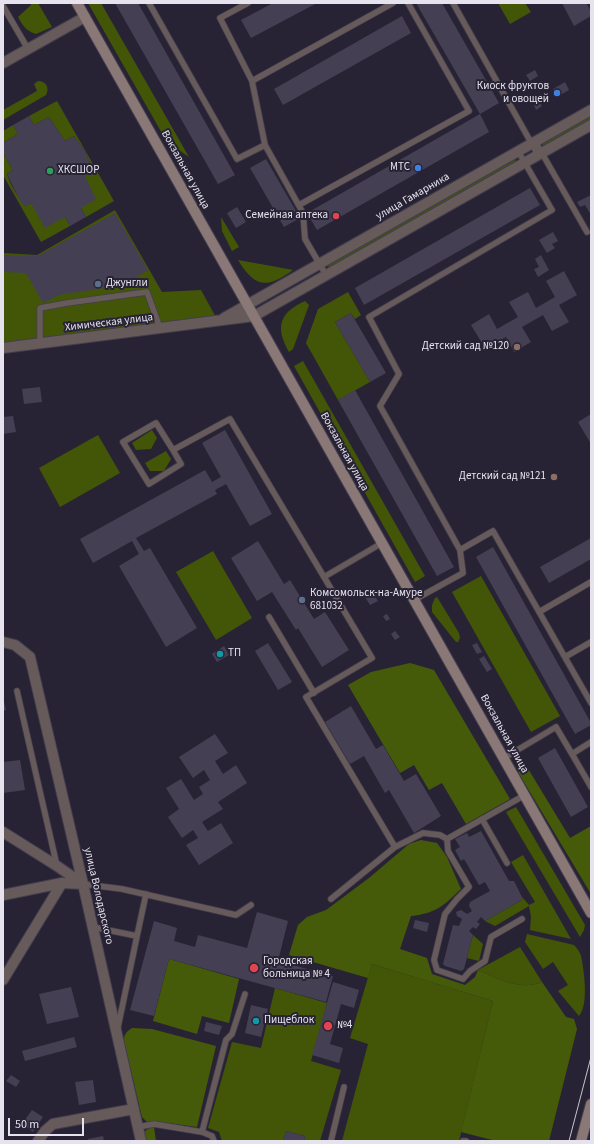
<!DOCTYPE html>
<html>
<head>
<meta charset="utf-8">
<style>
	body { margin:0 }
	#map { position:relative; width:594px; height:1144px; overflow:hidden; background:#282334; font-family:"Source Sans 3",sans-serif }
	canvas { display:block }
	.frame { position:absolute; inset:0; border:4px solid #e6e3ef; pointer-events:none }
	.scale { position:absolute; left:8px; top:1118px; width:76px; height:18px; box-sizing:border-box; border:2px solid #e6e3ef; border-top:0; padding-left:5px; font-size:12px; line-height:14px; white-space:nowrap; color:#e6e3ef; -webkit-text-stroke:3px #282334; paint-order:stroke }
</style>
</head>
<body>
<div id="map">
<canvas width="594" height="1144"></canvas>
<div class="frame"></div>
<div class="scale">50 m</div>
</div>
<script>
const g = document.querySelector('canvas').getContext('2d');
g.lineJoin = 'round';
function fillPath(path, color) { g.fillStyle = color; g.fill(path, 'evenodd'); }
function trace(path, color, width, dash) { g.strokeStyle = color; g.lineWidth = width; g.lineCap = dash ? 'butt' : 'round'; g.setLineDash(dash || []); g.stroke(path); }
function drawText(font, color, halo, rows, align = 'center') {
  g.font = font + ' "Source Sans 3",sans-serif'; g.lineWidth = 4; g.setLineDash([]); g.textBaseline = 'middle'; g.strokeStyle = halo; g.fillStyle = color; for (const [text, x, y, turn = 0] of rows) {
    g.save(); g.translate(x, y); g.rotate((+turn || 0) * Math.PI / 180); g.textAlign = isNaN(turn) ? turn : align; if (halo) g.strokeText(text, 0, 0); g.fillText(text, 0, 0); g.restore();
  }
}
fillPath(new Path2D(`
	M31,3H38L52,27L36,34C26,31 23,26 18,17L31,5Z
	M88,3H101L189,157L167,142Z
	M498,3H525L531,12L510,24Z
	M38,81C46,81 50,88 46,95L3,120V110L37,91L34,84Z
	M57,101L114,201L86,217L81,208L84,174L92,169L85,151L74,136L65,141L49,117L34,125L29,116Z
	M591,114V121L544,147L543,146L542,142Z
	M13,125L18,134L3,143V131Z
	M3,153L13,170L7,174C11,186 17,196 26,206L31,203L65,217L70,226L41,242L3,175Z
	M514,158L515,159L516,163L330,268L328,266V264Z
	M115,210L162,292L201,290L218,321L3,348V253L37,255Z
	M221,217L239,247L232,251L222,231Z
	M238,260L288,269L293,270C267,289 255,288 238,260Z
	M348,292L361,315L355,319L351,313L335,322L370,382L338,400L306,343L318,309Z
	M305,301L309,305L293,349L289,352C275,327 279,313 305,301Z
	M303,361L425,576L415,582L294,366Z
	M152,430L157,438L151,449L136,450L132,443Z
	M98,435L120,473L60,507L39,468Z
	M166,451L171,459L164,471H150L145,463Z
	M213,551L252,618L216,640L176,572Z
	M481,576L560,716L531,732L452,592Z
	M437,597L459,633L460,638L458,642H456L432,612V605L435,598Z
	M516,807L585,925L584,930L580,937L506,812Z
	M523,855L571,939L530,930L531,917L529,906L495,926L485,921L522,900V897L529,905L535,902L511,862Z
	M527,934L574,945C577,948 580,952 581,956C584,970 589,1005 579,1016L558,991L568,985L553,962L543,969L525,942Z
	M473,935L483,944L479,961L467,958Z
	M520,947L542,982C520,991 499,979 478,970Z
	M372,964L493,1001L459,1141H342L368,1044L350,1038Z
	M275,988L327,1003L311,1061L341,1070L320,1141H304L305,1136L286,1131L283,1141H222L219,1132L208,1128L232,1042L261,1048Z`), '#435607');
fillPath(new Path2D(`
	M410,663L434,670L510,799L466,824L442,783L429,790L414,765L400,773L348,685L371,672Z
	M527,767L570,838L591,826V894L518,772Z
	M421,840L437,843L447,857L461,889C443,906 437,913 411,916L400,949L427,958L432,974L465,985L475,977L478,970C499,979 520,991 542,982L566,1017L574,1019L577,1029L549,1141H496L461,1132L493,1001L372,964L368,978L289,955L298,925L307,917L326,910L369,878L409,844Z
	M169,959L239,979L229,1023L202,1016L197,1034L153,1021Z
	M132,1028L152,1029L216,1046L197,1127L153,1121L147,1122L142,1117L124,1041C124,1034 126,1032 132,1028Z
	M154,1127L156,1141H146L144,1132L149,1128Z`), '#465b0a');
fillPath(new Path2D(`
	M115,3H138L235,175L218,184Z
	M273,3H317L251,38L241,20Z
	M416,3H442L499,103L480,114Z
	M562,3H586L591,11V16L574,26Z
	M402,16L411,33L283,105L274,89Z
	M535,70L538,76L530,81L526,75Z
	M565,82L569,90L557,97L553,89Z
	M539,102L542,106L536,110L534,105Z
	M480,114L489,132L317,230L307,213Z
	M29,116L34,125L49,117L65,141L74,136L85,151L92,169L84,174L96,199L81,208L86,217L70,226L65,217L45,228L31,203L25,207L19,199L7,174L13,170L3,153V143L18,134L13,125Z
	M266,159L300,218L284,227L250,168Z
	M530,188L540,205L364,305L355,288Z
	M591,195V215L585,205L580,207L577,202Z
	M237,207L246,222L236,228L227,213Z
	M115,213L148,270L133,279L118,286L59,295L43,303L26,273L3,272V255L38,256Z
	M553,232L558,241L552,244L555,248L547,253L539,240Z
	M541,255L549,270L538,277L534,269L539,267L535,259Z
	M564,271L577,295L559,305L569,322L552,331L543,315L522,327L531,342L514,352L506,337L485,348L471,325L489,314L497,329L518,317L509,302L528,292L536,308L555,297L546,281Z
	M351,313L386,373L370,382L335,322Z
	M40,387L42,402L24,404L22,389Z
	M355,390L454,567L437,576L338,400Z
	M591,414V444L578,422Z
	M13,416L16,432L3,434V417Z
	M225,430L272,514L250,526L226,484L215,490L217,494L136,538L144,551L150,548L197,628L166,647L119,566L139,554L132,541L93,563L80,539L205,470L212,482L221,477L202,443Z
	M591,538V559L549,583L540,567Z
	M258,541L284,584L290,580L314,619L325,612L349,650L322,667L298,628L296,630L272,592L257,601L231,558Z
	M493,547L591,723V725L575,734L476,557Z
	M370,588L378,601L370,605L362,592Z
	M387,614L390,619L386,621L383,616Z
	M395,631L400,637L395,640L391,634Z
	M268,643L292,682L278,690L255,651Z
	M477,643L482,652L477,654L472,645Z
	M224,646L229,655L217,662L212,654Z
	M484,656L492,669L487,672L479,659Z
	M3,697L6,710L3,711Z
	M351,706L376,749L383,745L404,781L416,774L441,816L414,833L389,790L385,793L364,756L350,764L325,722Z
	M215,734L228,753L215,761L223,774L236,765L247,783L218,802L223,809L202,822L208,831L221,823L233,843L199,865L186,845L198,838L193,830L182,838L168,817L179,809L166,788L181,779L194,800L203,794L199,787L210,780L204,770L193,778L179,757Z
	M555,748L588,807L571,817L538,758Z
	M20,760L25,790L3,793V762Z
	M481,831L509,881H514L522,897V900L485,921L481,917L477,922L480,924L476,929L473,927L469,931L473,935L464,969L461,971L445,966L443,964L453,925L459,926L462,919L457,916L456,912L461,910L467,914L472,911L469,906L470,902L490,891L485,882L479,885L464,859L461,861L455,850L460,847L455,839L467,833L469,837Z
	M257,912L288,921L278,961L333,976L326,1002L169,959L154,1016L130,1010L154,921L177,928L174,941L195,947L198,935L247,948Z
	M415,920L429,923L427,932L413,928Z
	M333,982L359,990L354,1008L341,1004L330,1044L343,1048L339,1063L312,1055Z
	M71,987L79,1017L47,1024L39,994Z
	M251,1005L268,1009L261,1037L245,1033Z
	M206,1022L222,1026L219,1035L204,1031Z
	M74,1037L77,1047L25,1061L22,1051Z
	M11,1075L20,1081L16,1087L6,1081Z
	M93,1080L96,1102L79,1105L75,1082Z
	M32,1110L43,1117L33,1132L22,1124Z
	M286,1131L305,1136L304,1141H283Z
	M103,1136L104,1141H88V1139Z`), '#443f52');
const service = new Path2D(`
	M149,3L237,159L265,145L303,213L305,239L326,275
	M248,3L220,18L252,81
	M453,3L538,155
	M3,6L28,49
	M535,141L587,232
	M265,145L252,81L393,3
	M299,205L469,111L408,3
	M40,343V308L67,303L147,292L160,328
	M173,450L156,423L123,442L149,484L181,464L173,450L230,419L324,577L382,543
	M460,550L493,531L591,703
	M324,577L372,658L306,697L395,847
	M414,600L463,573L460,550L380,406L399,374L369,317L552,210L518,151
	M539,612L591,582
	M269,617L314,693
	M565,657L591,642
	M17,691L57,866
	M572,754L591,787
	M504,758L556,727L572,754L591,742
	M482,819L507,863
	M83,884L122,889L236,915L251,905
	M331,899L395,847L423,833L440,835L447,839
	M522,919L491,937L485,961L470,971L463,979L437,970L434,960L445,914L457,899L469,887L448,851L447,839L525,795
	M93,927L137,936L118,1027
	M137,936L146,894
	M138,1127L154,1124L202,1132L212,1136L214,1141
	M202,1132L226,1040L232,1034L245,994
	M331,1141L344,1087
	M463,1141H466`);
const minor = new Path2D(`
	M3,63L85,17
	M3,642L15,645L30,657L83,884L141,1141
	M3,832L57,866L83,884
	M3,895L62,883L83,884
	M3,980L62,883
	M38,1141L45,1131L53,1124L134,1109`);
const tertiary = new Path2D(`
	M224,318L591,110
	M3,348L254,316L591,125`);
const secondary = new Path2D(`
	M77,3L591,913
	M581,1141L591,1104`);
trace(service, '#433e4e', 7);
trace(minor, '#433e4e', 12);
trace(tertiary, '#433e4e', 12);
trace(secondary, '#433e4e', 12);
trace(service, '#665b5a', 5.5);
trace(minor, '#665b5a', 10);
trace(tertiary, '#665b5a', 10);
trace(secondary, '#8a7877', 10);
trace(new Path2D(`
	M569,1141L591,1057`), '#c7c4d0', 1);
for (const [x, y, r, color] of [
	[557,93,4,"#3f7fe0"],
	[418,168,4,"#3f7fe0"],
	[50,171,4,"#2e9e5b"],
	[336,216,4,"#e0444e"],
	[98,284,4,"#5c6f8a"],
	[517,347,4,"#8d6e63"],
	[554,477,4,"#8d6e63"],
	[302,600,4,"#5c6f8a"],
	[220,654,4,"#0f9aa8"],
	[254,968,5,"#e0444e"],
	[256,1021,4,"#0f9aa8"],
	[328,1026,5,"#e0444e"]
]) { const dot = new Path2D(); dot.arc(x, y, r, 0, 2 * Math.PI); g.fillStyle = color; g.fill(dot); trace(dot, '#282334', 1.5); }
drawText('11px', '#e6e3ef', '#282334', [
	["Киоск фруктов",549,87,"right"],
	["и овощей",549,100,"right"],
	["МТС",410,168,"right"],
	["ХКСШОР",58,171],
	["Семейная аптека",328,216,"right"],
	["Джунгли",106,284],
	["Детский сад №120",509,347,"right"],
	["Детский сад №121",546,477,"right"],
	["Комсомольск-на-Амуре",310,594],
	["681032",310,607],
	["ТП",228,654],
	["Городская",263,962],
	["больница № 4",263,975],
	["Пищеблок",264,1021],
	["№4",337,1026]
], 'left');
drawText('11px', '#e6e3ef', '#282334', [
	["Вокзальная улица",185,170,61],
	["улица Гамарника",413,197,-30],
	["Химическая улица",109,323,-7],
	["Вокзальная улица",344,452,61],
	["Вокзальная улица",504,734,61],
	["улица Володарского",98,896,77]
]);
</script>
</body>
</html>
